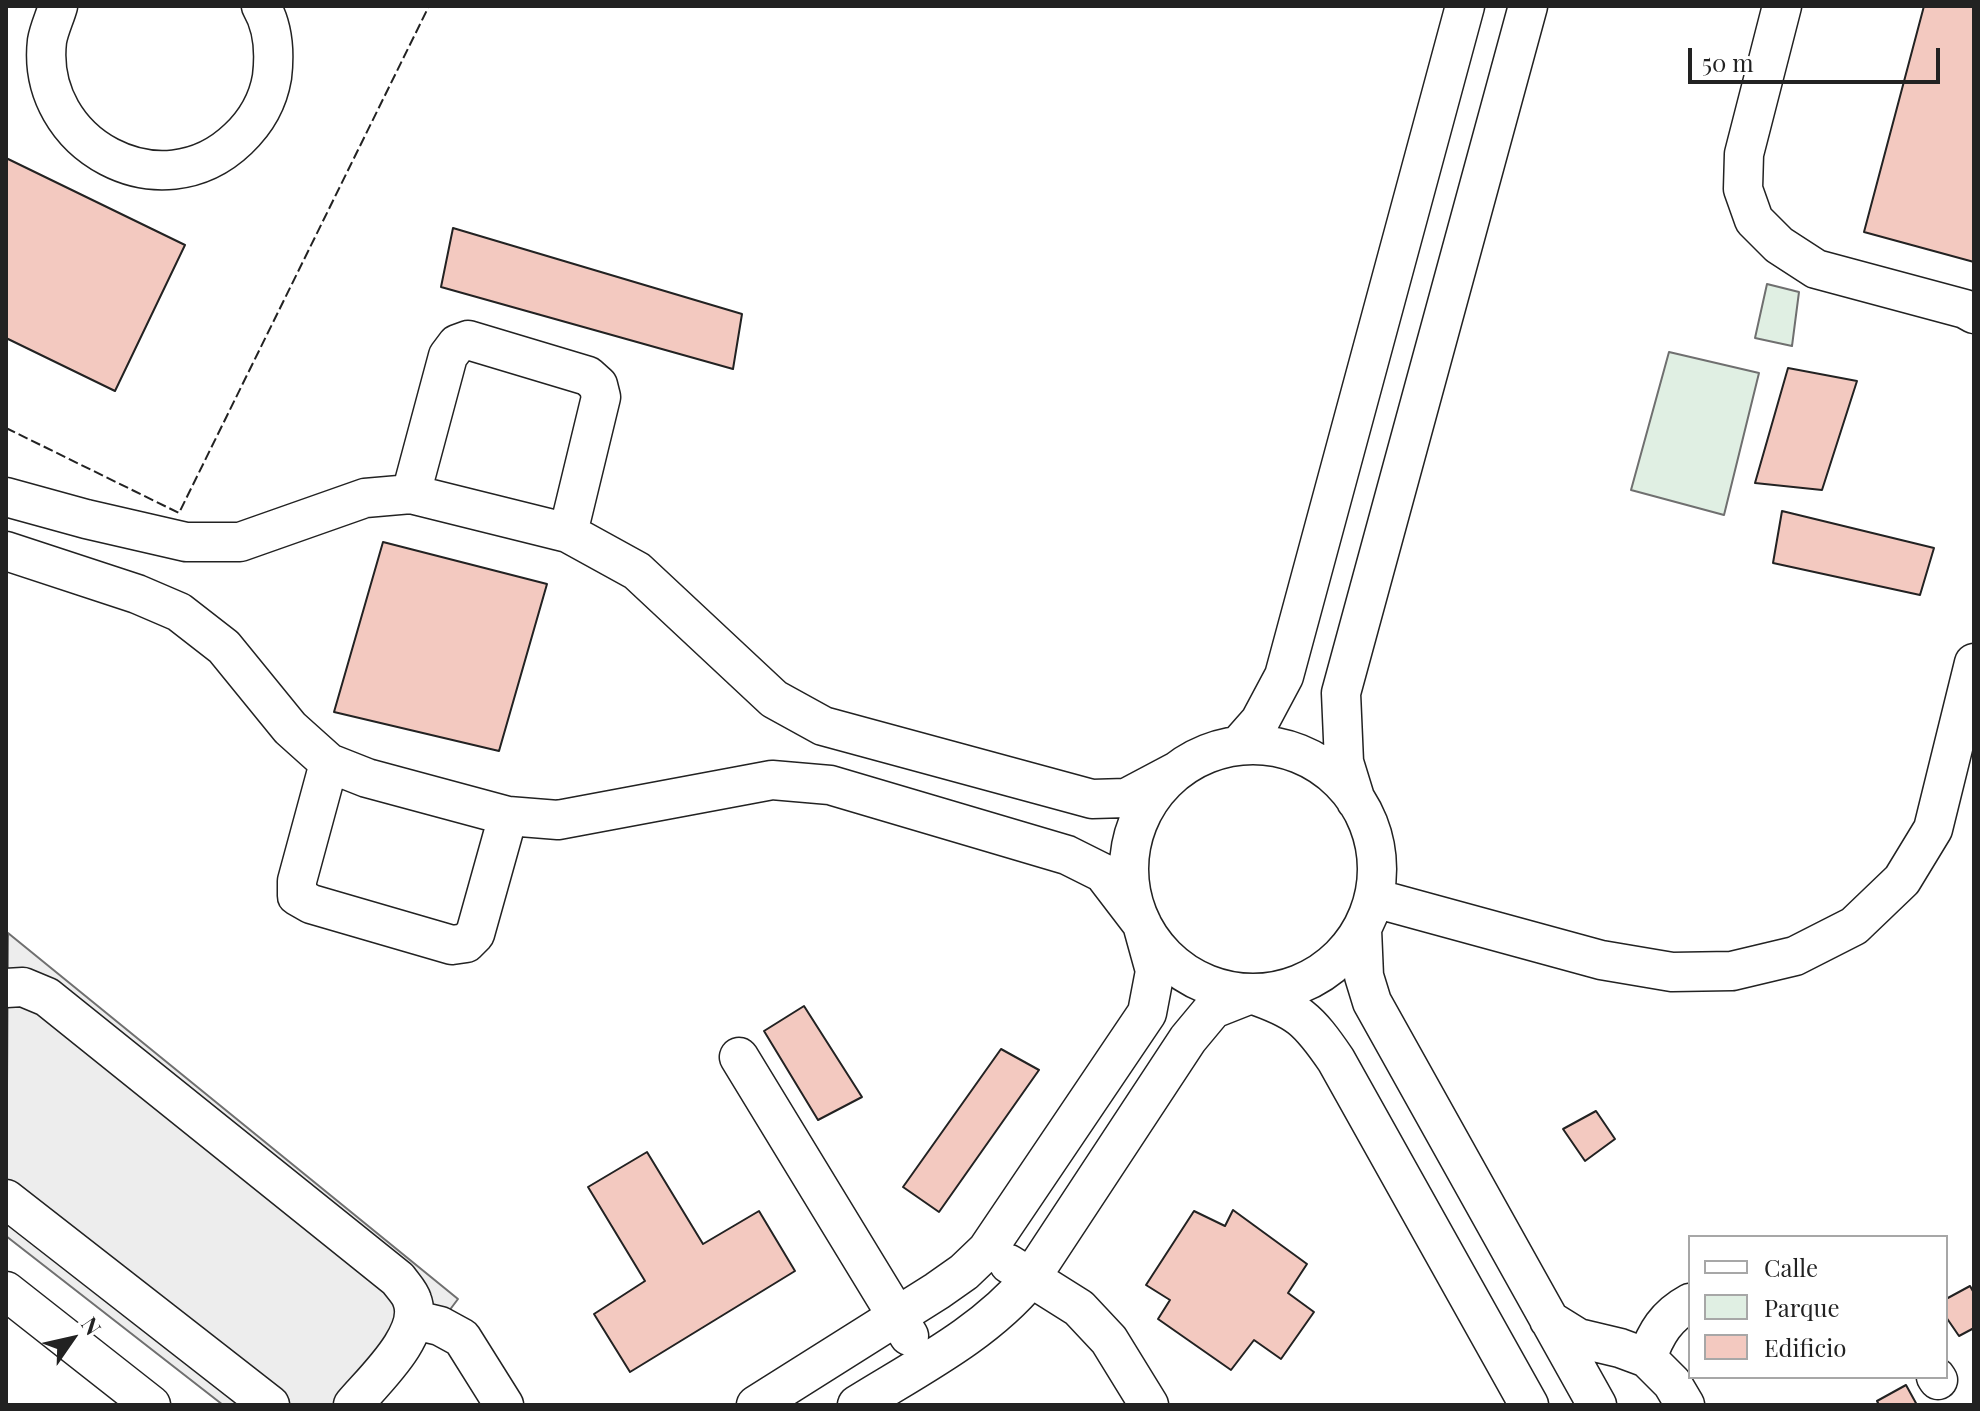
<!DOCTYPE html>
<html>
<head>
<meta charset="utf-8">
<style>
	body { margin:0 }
	#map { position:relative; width:1980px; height:1411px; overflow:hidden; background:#fff; font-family:"Playfair Display",serif }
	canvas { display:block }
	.frame { position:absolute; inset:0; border:8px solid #222; pointer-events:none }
	.legend { position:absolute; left:1688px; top:1235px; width:260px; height:144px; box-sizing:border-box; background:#fff; border:2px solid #a7a7a7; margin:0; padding:10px 14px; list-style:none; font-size:24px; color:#222 }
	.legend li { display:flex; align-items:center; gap:16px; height:40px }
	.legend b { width:40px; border:2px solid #a7a7a7 }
	.north { position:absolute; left:32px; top:1299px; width:80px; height:80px; -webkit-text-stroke:6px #fff; paint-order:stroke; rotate:56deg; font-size:22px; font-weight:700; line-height:32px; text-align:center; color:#222 }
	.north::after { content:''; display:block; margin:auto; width:28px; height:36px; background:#222; clip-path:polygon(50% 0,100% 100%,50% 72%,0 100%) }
	.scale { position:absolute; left:1688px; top:48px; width:252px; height:36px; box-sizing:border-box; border:4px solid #222; border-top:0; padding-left:10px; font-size:24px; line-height:28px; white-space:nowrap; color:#222; -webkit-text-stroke:6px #fff; paint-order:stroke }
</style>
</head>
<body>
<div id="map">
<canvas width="1980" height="1411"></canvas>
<div class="frame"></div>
<ul class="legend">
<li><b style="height:10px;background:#fff"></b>Calle</li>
<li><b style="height:22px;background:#e0efe3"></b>Parque</li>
<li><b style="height:22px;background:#f3c9c0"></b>Edificio</li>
</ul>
<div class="north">N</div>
<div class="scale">50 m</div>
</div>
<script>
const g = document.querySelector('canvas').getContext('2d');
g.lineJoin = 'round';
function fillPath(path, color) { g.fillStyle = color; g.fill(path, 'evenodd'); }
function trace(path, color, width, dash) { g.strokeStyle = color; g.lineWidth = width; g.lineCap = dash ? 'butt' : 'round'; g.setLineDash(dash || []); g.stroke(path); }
const green = new Path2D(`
	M1767,284L1799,292L1792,346L1755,338Z
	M1669,352L1759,373L1724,515L1631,490Z`);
fillPath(green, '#e0efe3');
trace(green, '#6f6f6f', 2);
const parking = new Path2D(`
	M8,933L458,1299L378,1405H223L6,1236Z`);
fillPath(parking, '#ededed');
trace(parking, '#6f6f6f', 2);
const building = new Path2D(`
	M1924,6H1974V262L1864,232Z
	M6,158L185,245L115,391L6,338Z
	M453,228L742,314L733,369L441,287Z
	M1788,368L1857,381L1822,490L1755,483Z
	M1782,511L1934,548L1920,595L1773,563Z
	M383,542L547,584L499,751L334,712Z
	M804,1006L862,1097L818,1120L764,1031Z
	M1001,1049L1039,1070L939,1212L903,1187Z
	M1596,1111L1615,1139L1585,1161L1563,1129Z
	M647,1152L703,1244L759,1211L795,1271L630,1372L594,1314L645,1281L588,1187Z
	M1233,1210L1307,1264L1288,1293L1314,1312L1281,1359L1254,1340L1231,1370L1158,1319L1170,1300L1146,1285L1194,1211L1225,1226Z
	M1970,1286L1974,1293V1328L1959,1336L1946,1317V1299Z
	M1906,1385L1917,1405H1879L1877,1401Z`);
fillPath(building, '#f3c9c0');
trace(building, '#222', 2);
const minor = new Path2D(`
	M58,6C55,17 49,29 47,41C35,145 161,213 238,139C256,122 268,101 272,77C275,52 274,28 261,6
	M1782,6L1744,154L1743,189L1754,220L1779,245L1816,269L1965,309L1974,314
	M411,494L448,356L457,344L468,340L588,376L598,385L601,397L568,533
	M6,497L86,519L186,542H240L365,498L411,494L568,533L637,571L774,699L823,726L1092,799L1126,798L1177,771
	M6,551L137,594L179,612L224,647L290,728L329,763L367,778L508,816L558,820L772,780L830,785L1067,855L1103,873L1142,924L1155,971L1147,1013L987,1250L964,1272L937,1291L756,1405
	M1129 869a124 124 0 1 1 248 0a124 124 0 1 1-248 0Z
	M1238,746L1260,721L1284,676L1465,6
	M329,763L297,881V896L311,904L452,945L466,943L475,934L508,816
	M1356,801L1344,762L1341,693L1528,6
	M1374,898L1601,960L1672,972L1732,971L1795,956L1854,926L1902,880L1933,829L1974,663
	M1362,929L1364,976L1372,1002L1597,1405
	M6,988L23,987L47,997L398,1279C403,1286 410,1293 412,1300C425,1334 374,1380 353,1405
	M739,1057L909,1336
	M6,1199L270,1405
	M1009,1264L1079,1308L1109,1340L1149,1405
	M6,1291L151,1405
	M415,1320L440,1326L462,1338L504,1405
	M1549,1320L1578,1338L1620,1348L1647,1358L1672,1383L1685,1405
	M1647,1358C1656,1333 1666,1316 1690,1303
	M1936,1377L1938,1380
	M857,1405C918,1367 984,1334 1030,1279L1188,1039L1213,1009L1251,994C1298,1010 1308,1019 1336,1060L1529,1405`);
trace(minor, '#222', 41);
trace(minor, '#fff', 38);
trace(new Path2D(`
	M6,428L179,513L429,6`), '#222', 2, [10, 4]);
</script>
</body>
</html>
